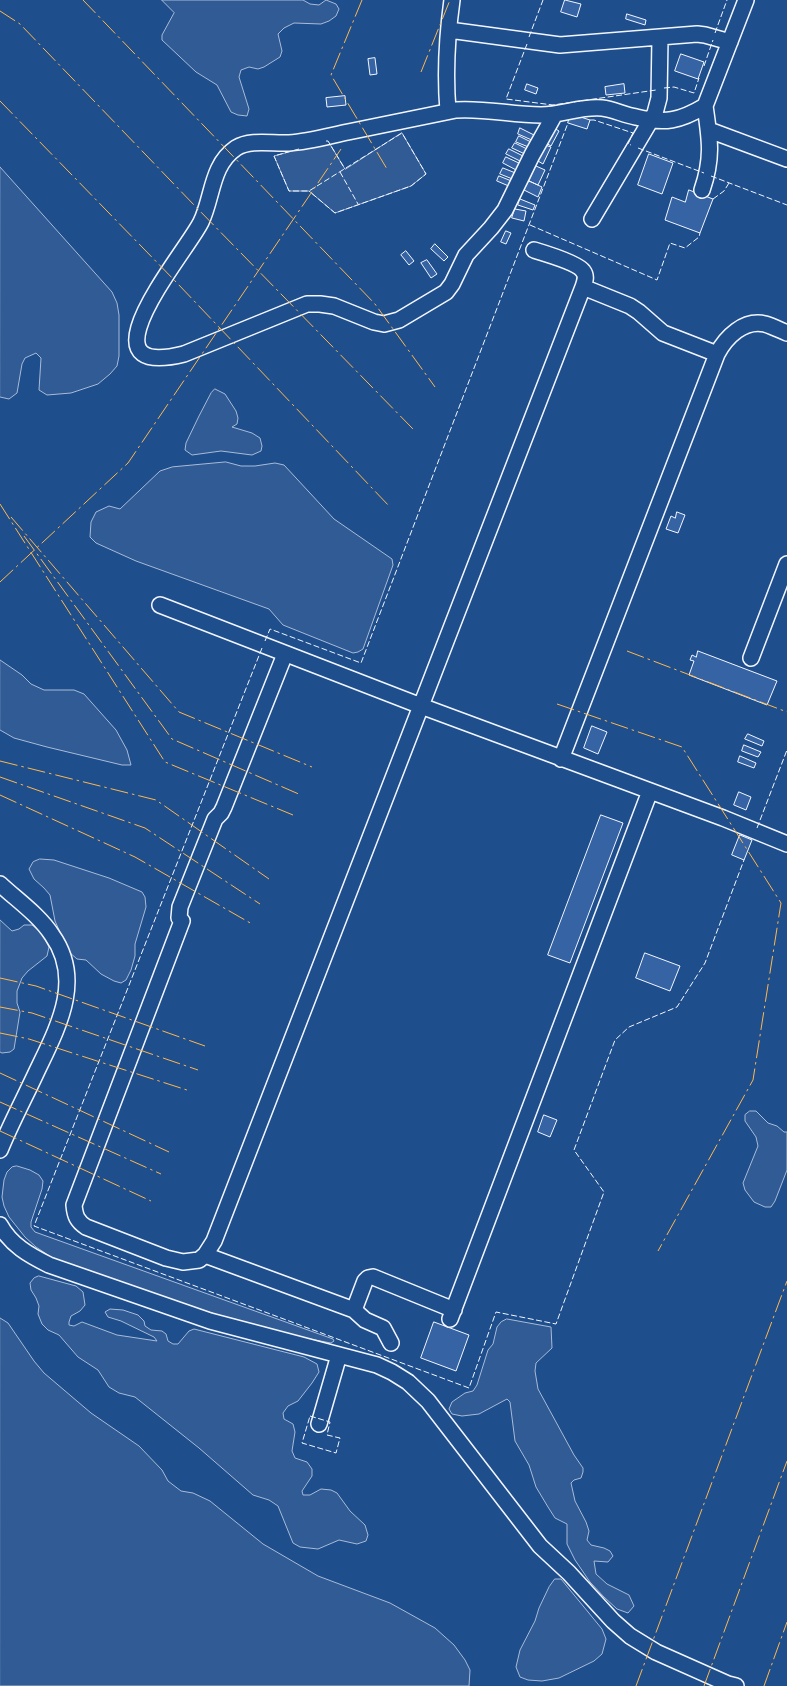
<!DOCTYPE html>
<html>
<head>
<meta charset="utf-8">
<style>
	body { margin:0 }
	canvas { display:block; background:#1f4e8c }
</style>
</head>
<body>
<canvas width="787" height="1686"></canvas>
<script>
const g = document.querySelector('canvas').getContext('2d');
g.lineJoin = 'round';
function fillPath(path, color) { g.fillStyle = color; g.fill(path, 'evenodd'); }
function trace(path, color, width, dash) { g.strokeStyle = color; g.lineWidth = width; g.lineCap = dash ? 'butt' : 'round'; g.setLineDash(dash || []); g.stroke(path); }
const built = new Path2D(`
	M162,0H303L310,4L319,5L326,0L336,4L339,9L336,16L329,21L321,24L294,23L284,28L278,34L282,51L280,57L264,67L258,69L249,67L241,70L239,77L249,109L247,116L238,115L231,112L217,85L196,72L162,40V35L174,13Z
	M402,133L426,174L411,186L335,213L309,191H289L274,156L328,141L345,169Z
	M0,167L112,292L117,303L119,315V356L117,366L110,374L98,384L71,393L47,395L39,390L41,358L36,353L25,358L22,364L17,393L9,399L0,397Z
	M215,389L225,394L236,411L238,418L237,424L232,427L252,433L260,438L262,446L261,451L252,455L221,451L192,455L185,450L186,443L199,416L211,393Z
	M226,462L241,466H255L275,463L284,465L334,519L392,559L393,565L363,649L358,652L353,653L283,625L269,609L136,561L96,543L90,537L91,522L96,512L109,506L120,509L160,471L172,467Z
	M0,660L22,675L31,684L44,690H74L84,694L116,730L127,750L131,765H122L47,747L14,738L0,730Z
	M40,859L54,860L109,878L142,892L145,897L146,907L135,944V956L131,970L126,980L121,983L114,981L101,974L86,960L77,959L69,952L55,921L50,895L44,888L34,879L29,869L33,862Z
	M0,920L12,931L19,929L24,925H32L42,933L49,947L47,956L28,971L22,978L17,991V1003L20,1012L14,1049L10,1052L2,1053L0,1052Z
	M750,1111H756L768,1123L777,1126L784,1132H787V1170L775,1201L771,1207H765L754,1202L745,1190L743,1183L758,1146L756,1137L745,1121V1115Z
	M17,1166L30,1170L39,1175L43,1181L42,1189L31,1222V1227L35,1232L333,1339L334,1341L331,1343L294,1336L231,1320L66,1263L51,1257L36,1247L25,1237L9,1217L4,1206L2,1197L4,1180L7,1172L12,1167Z
	M39,1276L76,1286L83,1292L85,1305L80,1311L71,1316L69,1322V1325L74,1326L82,1322L117,1335L157,1341L154,1337L121,1321L108,1317L105,1312L110,1309L123,1310L138,1315L144,1321L145,1326L151,1330L162,1331L166,1334L168,1341L173,1344H178L189,1331L194,1329L304,1357L317,1364L319,1372L312,1383L298,1401L288,1406L283,1413L284,1419L293,1424L295,1432L292,1451L295,1458L307,1462L312,1469V1476L302,1491L303,1495H310L321,1489L331,1490L337,1493L350,1511L365,1525L368,1535L366,1541L357,1544L339,1540L318,1549L300,1547L293,1543L278,1506L269,1500L253,1495L199,1448L135,1397L119,1393L109,1387L98,1370L78,1357L59,1335L48,1330L42,1324L38,1314L39,1306L36,1298L31,1290L30,1283L34,1278Z
	M0,1318L8,1323L34,1361L44,1373L91,1413L139,1446L162,1470L168,1481L181,1491L193,1493L210,1501L263,1544L318,1576L390,1603L435,1628L454,1645L465,1660L470,1670L469,1686H0Z
	M507,1319L551,1327L552,1348L536,1363L535,1371L538,1389L574,1455L583,1468V1472L581,1478L574,1480L571,1483L575,1501L586,1522L589,1531L587,1540L591,1545L604,1548L610,1551L613,1556L608,1562L594,1561L596,1574L607,1584L629,1595L634,1606L628,1613L617,1609L604,1597L590,1582L575,1560L567,1544V1524L555,1518L548,1507L536,1487L529,1465L515,1441L510,1402L507,1399L479,1414L462,1416L452,1414L449,1409L452,1402L465,1393L473,1391L477,1385L488,1350L493,1344L497,1327L501,1322Z
	M555,1579H561L602,1629L606,1639L602,1654L594,1661L559,1678L542,1681L528,1680L520,1677L516,1667L520,1650L535,1621L539,1608L549,1587Z`);
fillPath(built, '#305b95');
trace(built, '#a8bbd7', 1);
const building = new Path2D(`
	M565,0L581,4L577,17L561,12Z
	M627,14L646,20L645,25L626,19Z
	M681,54L704,62L698,79L675,71Z
	M375,58L377,74L370,75L368,59Z
	M527,84L538,88L536,94L525,90Z
	M624,84L625,93L606,95L605,87Z
	M345,96L346,105L327,107L326,98Z
	M571,114L590,120L587,129L568,123Z
	M520,128L536,136L534,141L518,134Z
	M554,128L559,131L551,146L546,143Z
	M519,136L533,143L531,148L516,142Z
	M515,143L529,150L527,155L512,148Z
	M545,145L551,147L543,164L538,161Z
	M509,149L525,157L522,162L506,154Z
	M649,154L673,163L662,194L638,185Z
	M506,157L521,164L518,171L503,163Z
	M536,166L545,170L538,185L529,181Z
	M503,168L518,174L515,180L500,174Z
	M499,176L514,182L511,187L497,181Z
	M529,181L542,187L538,197L524,190Z
	M689,190L713,199L700,233L665,220L672,197L685,202Z
	M520,199L535,205L533,210L518,205Z
	M515,209L526,211L524,221L512,218Z
	M506,231L511,233L506,244L501,242Z
	M435,244L448,257L444,261L431,249Z
	M406,251L414,261L409,265L401,255Z
	M427,260L437,274L431,278L421,263Z
	M677,512L685,515L678,533L666,529L671,516L675,518Z
	M698,651L777,681L767,705L689,675L694,661L690,660L692,655L696,657Z
	M592,726L607,732L598,754L584,748Z
	M748,734L764,741L762,746L745,739Z
	M744,745L761,752L758,757L742,751Z
	M740,756L756,763L754,768L738,762Z
	M739,792L751,797L746,810L734,805Z
	M601,815L623,823L570,963L548,955Z
	M740,835L752,840L744,860L732,855Z
	M645,953L680,966L670,991L636,978Z
	M544,1115L557,1120L550,1137L538,1132Z
	M434,1322L469,1335L456,1371L421,1358Z`);
fillPath(building, '#3563a3');
trace(building, '#f2f6ff', 1);
const minor = new Path2D(`
	M449,30L560,45L697,34L705,35L730,42
	M448,111C445,75 447,36 452,0
	M555,114L532,155L505,210L491,228L466,255L452,284L446,292L399,320L384,324L374,322L334,306L320,304H307L184,354C75,381 187,251 201,222C213,197 211,165 236,148C251,139 272,144 289,143C308,142 329,136 348,132C384,125 420,117 456,110C485,108 512,115 541,115C562,115 581,106 602,108C613,109 624,115 636,117C665,124 680,121 705,106L746,0
	M709,130L787,159
	M702,190C713,158 710,140 705,106
	M592,219L655,113L659,98L660,38
	M534,250C544,253 578,263 583,271C587,276 585,281 583,287L630,306L639,312L663,333L717,354C726,337 744,319 765,324C772,326 780,330 787,333
	M160,605L421,706L723,818L787,844
	M285,654L224,807L221,813L215,819L180,907L179,918L182,921L74,1205C75,1216 77,1221 86,1227L166,1258L183,1262L199,1260L205,1255L214,1241L583,287
	M751,658L787,564
	M561,759L717,354
	M0,884C17,900 39,915 52,935C84,980 58,1027 37,1071C25,1097 11,1123 0,1150
	M0,1225C11,1245 29,1255 49,1265L210,1321L377,1365L392,1372L408,1382L428,1401L540,1546L569,1573L613,1621L630,1636L656,1652L728,1684L736,1686
	M205,1255L354,1310L365,1281L368,1278L373,1277L454,1310
	M354,1310L365,1320L383,1328L391,1343
	M450,1319L650,791
	M319,1424L339,1355`);
trace(minor, '#f2f6ff', 18);
trace(minor, '#1f4e8c', 15);
trace(new Path2D(`
	M715,33L727,0
	M529,37L543,0
	M527,44L506,99L553,105L656,90
	M704,66L713,40
	M664,88L674,87L694,93L699,78
	M590,120H594L633,133L628,144L631,145
	M326,141H328L345,169
	M638,148L704,173
	M299,149L274,156L289,191H309L402,133L426,174L411,186L335,213L309,191
	M340,172L358,204
	M711,176L787,205
	M713,199L724,191L729,183
	M530,225L657,280L670,243L685,248L699,237L700,233
	M265,641L270,629L361,663L568,123
	M262,648L34,1226L469,1388L496,1312L556,1324L604,1192L574,1150L615,1040L629,1027L677,1007L705,963L744,860
	M757,828L787,750
	M310,1416L330,1422L327,1435L340,1438L336,1453L302,1443Z`), '#f2f6ff', 1, [6, 2.5]);
trace(new Path2D(`
	M83,0L375,304L435,387
	M362,0L331,75L387,169
	M0,11L20,24L195,206L413,429
	M421,72L450,0
	M0,101L178,284L390,507
	M0,504L165,762L293,815
	M11,517L179,712L312,767
	M24,536L172,739L301,795
	M0,582L128,463L341,149
	M627,651L787,712
	M557,704L682,747L781,903L753,1080L658,1251
	M0,761L156,800L269,879
	M0,777L145,828L260,904
	M0,795L135,857L252,924
	M0,978L36,986L205,1046
	M0,1007L32,1013L198,1070
	M0,1033L29,1039L190,1091
	M0,1073L169,1152
	M0,1102L161,1174
	M0,1131L151,1201
	M636,1686L787,1281
	M704,1686L787,1461
	M764,1686L787,1622`), '#ffb74d', 1, [18, 4, 2.5, 4]);
</script>
</body>
</html>
